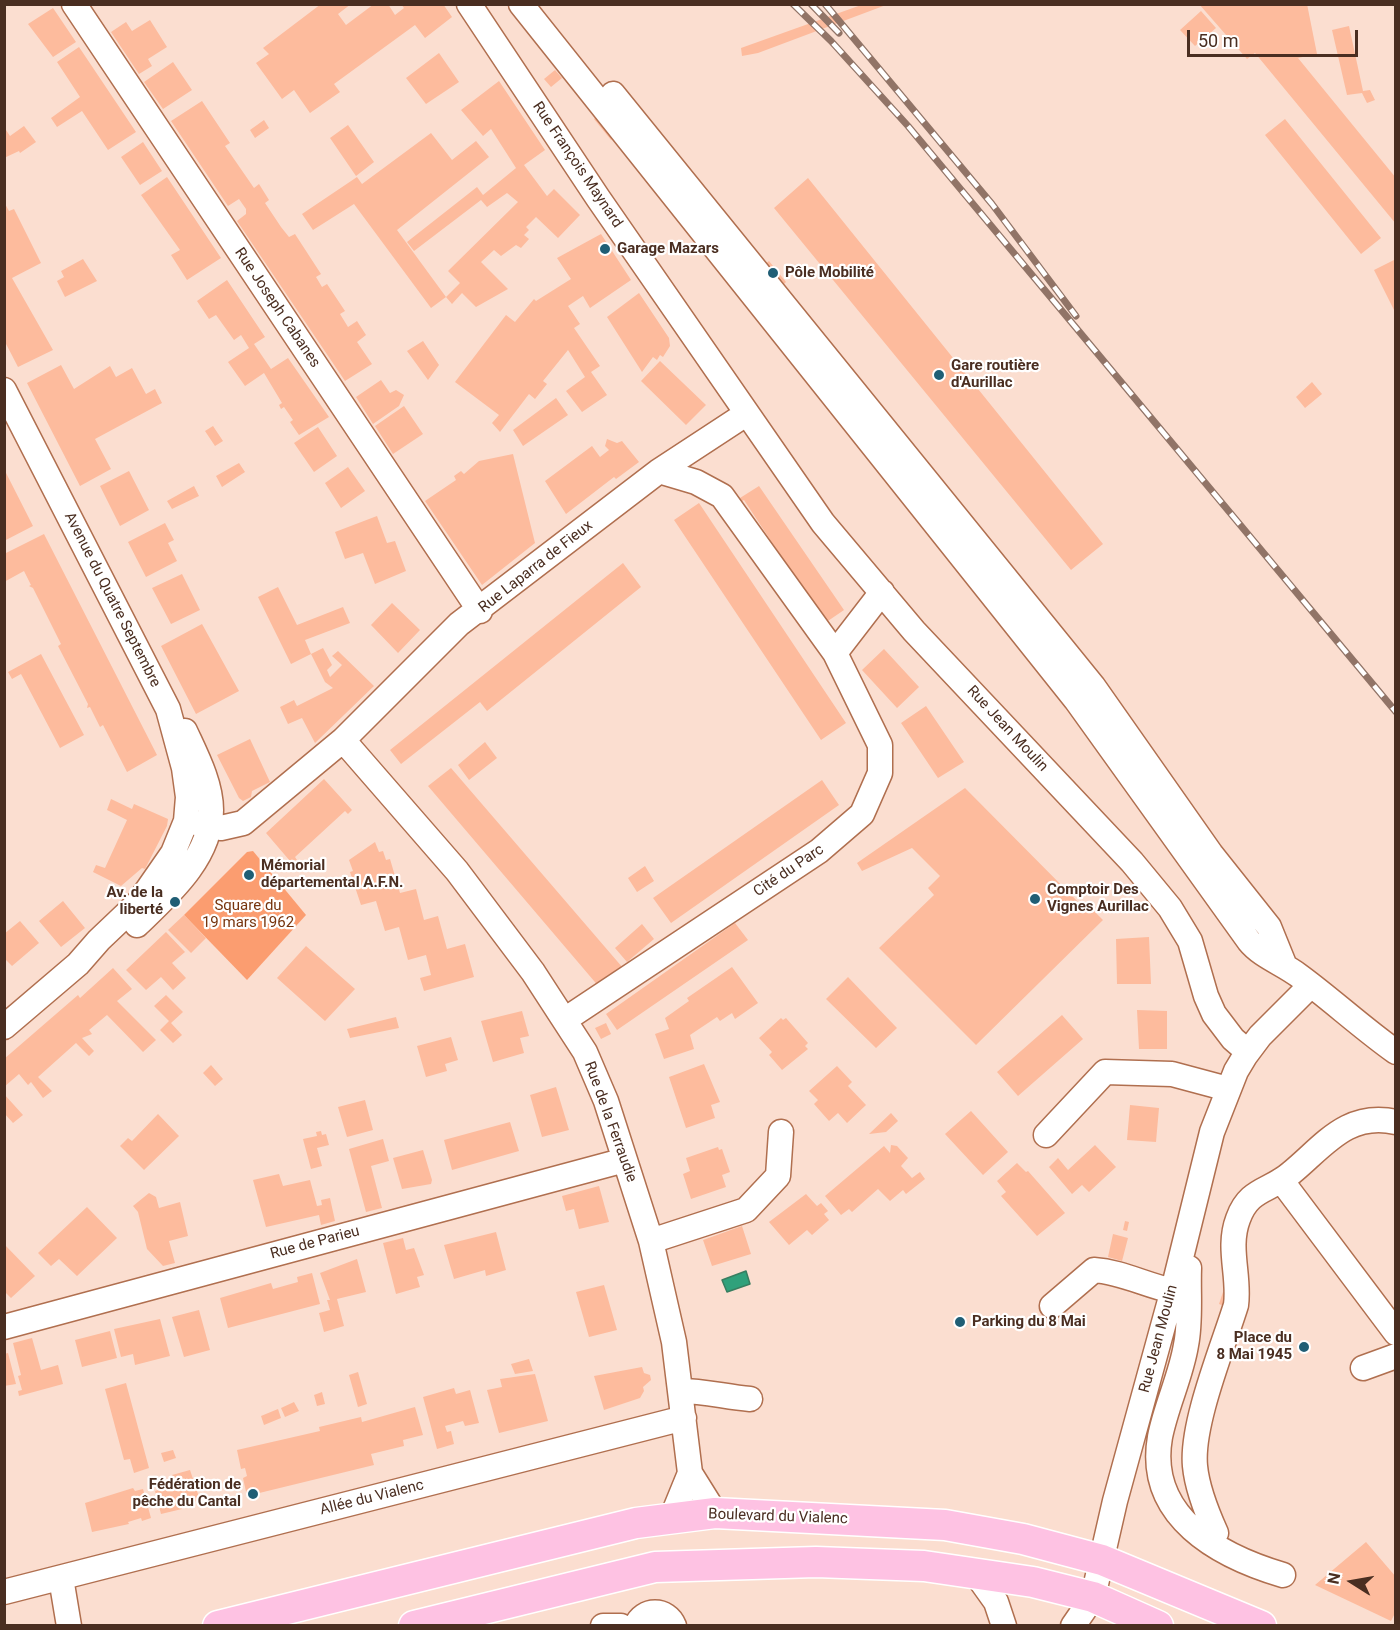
<!DOCTYPE html>
<html>
<head>
<meta charset="utf-8">
<style>
	body { margin:0 }
	#map { position:relative; width:1400px; height:1630px; overflow:hidden; background:#fbded0; font-family:Roboto,sans-serif }
	canvas { display:block }
	.frame { position:absolute; inset:0; border:6px solid #4a2e21; pointer-events:none }
	.north { position:absolute; left:1322px; top:1552px; width:60px; height:60px; -webkit-text-stroke:4px #fff; paint-order:stroke; rotate:281deg; font-size:16px; font-weight:700; line-height:24px; text-align:center; color:#4a2e21 }
	.north::after { content:''; display:block; margin:auto; width:21px; height:27px; background:#4a2e21; clip-path:polygon(50% 0,100% 100%,50% 72%,0 100%) }
	.scale { position:absolute; left:1187px; top:30px; width:171px; height:27px; box-sizing:border-box; border:3px solid #4a2e21; border-top:0; padding-left:8px; font-size:18px; line-height:21px; white-space:nowrap; color:#4a2e21; -webkit-text-stroke:4px #fff; paint-order:stroke }
</style>
</head>
<body>
<div id="map">
<canvas width="1400" height="1630"></canvas>
<div class="frame"></div>
<div class="north">N</div>
<div class="scale">50 m</div>
</div>
<script>
const g = document.querySelector('canvas').getContext('2d');
g.lineJoin = 'round';
function fillPath(path, color) { g.fillStyle = color; g.fill(path, 'evenodd'); }
function trace(path, color, width, dash) { g.strokeStyle = color; g.lineWidth = width; g.lineCap = dash ? 'butt' : 'round'; g.setLineDash(dash || []); g.stroke(path); }
function drawText(font, color, halo, rows, align = 'center') {
  g.font = font + ' Roboto,sans-serif'; g.lineWidth = 4.5; g.setLineDash([]); g.textBaseline = 'middle'; g.strokeStyle = halo; g.fillStyle = color; for (const [text, x, y, turn = 0] of rows) {
    g.save(); g.translate(x, y); g.rotate((+turn || 0) * Math.PI / 180); g.textAlign = isNaN(turn) ? turn : align; if (halo) g.strokeText(text, 0, 0); g.fillText(text, 0, 0); g.restore();
  }
}
fillPath(new Path2D(`
	M253,851L306,915L247,980L184,915L247,852Z`), '#fb9d70');
const water = new Path2D(`
	M746,1271L750,1284L727,1292L722,1280Z`);
fillPath(water, '#30a17b');
trace(water, '#387e60', 1.5);
fillPath(new Path2D(`
	M321,4H351L338,14L346,25L374,4H388L395,15L404,8L401,4H443L452,17L425,38L415,25L334,84L340,92L310,113L294,90L282,99L256,63L269,54L263,48Z
	M864,4L886,5L758,53L742,56L741,48Z
	M1199,4H1307L1317,54L1298,58L1396,178V224L1255,53L1247,59Z
	M53,8L76,42L53,57L28,24Z
	M1201,11L1216,28L1195,46L1180,30Z
	M150,20L167,47L148,59L152,66L139,74L111,32L126,22L132,31Z
	M1349,26L1363,91L1370,90L1375,100L1367,103L1362,93L1347,95L1332,30Z
	M79,47L136,132L108,150L82,111L57,127L51,118L80,97L57,62Z
	M439,53L459,82L426,104L406,78Z
	M173,62L192,90L163,109L144,82Z
	M555,70L562,78L551,87L544,79Z
	M499,81L545,150L524,165L547,196L554,189L580,215L558,238L536,217L526,227L529,230L524,235L529,239L521,248L516,245L501,256L494,250L481,262L508,289L476,307L462,293L452,304L446,297L460,283L448,271L518,202L507,193L487,207L481,200L414,251L407,242L477,187L483,195L516,168L491,129L483,136L461,110Z
	M202,101L230,143L225,146L254,188L259,184L269,200L265,203L281,227L289,237L295,234L321,274L316,277L322,287L327,284L345,311L340,314L348,327L357,321L366,335L357,342L372,364L345,381L237,221L246,214V209L239,199L228,206L171,121Z
	M598,115L615,137L611,140L594,119Z
	M1285,119L1381,238L1361,254L1265,135Z
	M264,120L269,128L255,138L250,130Z
	M348,125L374,162L356,176L330,138Z
	M24,126L36,142L20,153L19,151L4,158V127L10,136Z
	M431,133L452,160L476,141L489,157L397,230L446,297L431,308L354,204L313,230L302,214L357,177L362,184Z
	M143,142L162,171L140,185L121,157Z
	M167,177L221,258L187,280L171,255L180,250L141,195Z
	M808,178L1103,544L1071,570L774,208Z
	M4,202L9,211L14,209L41,263L12,278L53,350L18,367L4,340Z
	M601,234L631,280L590,308L583,296L568,306L580,324L574,328L600,366L591,372L607,395L582,412L566,391L585,377L568,350L543,381L547,384L535,399L529,394L500,432L492,423L499,415L455,382L506,315L515,322L534,299L536,301L571,279L557,258Z
	M83,259L97,281L65,297L57,281L64,277L61,271Z
	M1396,259V314L1374,270Z
	M769,261L786,282L782,286L764,265Z
	M227,280L265,337L254,344L271,369L288,358L329,417L299,435L290,422L293,420L284,407L281,409L279,405L282,403L264,373L245,386L228,362L249,348L241,335L234,340L216,315L209,319L197,301Z
	M639,293L669,338L670,346L663,357L660,355L657,360L653,357L642,372L607,317Z
	M423,341L439,365L428,380L407,351Z
	M660,361L706,405L686,425L641,381Z
	M61,365L74,389L110,366L116,377L132,368L146,394L155,389L162,403L95,439L111,469L80,486L27,383Z
	M381,380L390,393L396,390L404,395L399,406L373,424L356,397Z
	M1312,382L1322,394L1305,408L1296,397Z
	M556,398L568,415L523,446L513,430Z
	M404,406L423,434L393,454L375,426Z
	M213,426L223,441L215,446L205,431Z
	M318,427L337,456L314,472L294,443Z
	M607,439L617,443L622,441L639,462L616,479L614,477L566,514L545,481L592,446L600,457L609,450L605,446Z
	M513,454L535,543L482,585L425,501L456,480L454,476L461,471L464,474L479,461Z
	M239,463L245,472L222,487L216,476Z
	M348,467L365,491L341,508L325,483Z
	M4,469L33,526L4,541Z
	M129,471L149,510L120,526L100,486Z
	M194,486L199,496L172,509L167,501Z
	M759,486L844,610L825,623L744,500L742,501L740,498Z
	M699,503L846,723L821,740L674,520Z
	M377,516L387,543L395,541L406,571L375,584L363,553L345,559L335,532Z
	M165,523L174,540L168,543L177,561L146,577L128,542Z
	M44,534L157,755L127,772L103,725L100,727L90,707L87,708L88,704L58,646L61,644L33,588L29,586L31,585L24,571L4,582V554Z
	M623,563L641,587L487,711L480,702L401,764L390,750Z
	M182,574L200,610L171,624L152,588Z
	M278,587L297,625L343,607L350,623L305,640L311,654L291,664L258,597Z
	M392,603L420,630L398,653L371,625Z
	M202,624L239,691L196,714L161,646Z
	M323,648L332,665L327,670L330,677L342,665L332,656L338,651L374,686L315,743L302,718L288,724L280,707L294,700L297,706L333,688L325,682L311,654Z
	M884,649L919,687L897,708L862,670Z
	M41,654L84,735L60,748L21,674L12,679L8,672Z
	M926,706L964,762L938,778L901,723Z
	M250,739L270,782L252,791L251,797L243,801L239,798L217,755Z
	M485,742L497,758L469,780L458,765Z
	M451,768L623,968L600,988L428,786Z
	M324,779L352,810L348,814L345,811L295,857L297,860L290,861L266,833Z
	M822,780L839,805L671,923L653,898Z
	M965,788L1089,913L1093,910L1103,920L976,1045L879,948L934,895L928,888L940,876L912,848L862,871L857,863Z
	M111,799L132,809L134,804L168,819L167,826L145,869L142,868L121,886L93,872L96,865L105,868L127,820L107,810Z
	M375,842L379,852L383,851L386,860L390,859L400,893L416,889L424,920L438,916L447,949L465,944L474,977L424,991L420,978L431,975L426,955L408,960L399,927L385,931L376,901L361,905L350,872L353,871L349,860Z
	M645,866L654,881L637,892L628,878Z
	M63,901L85,928L61,947L39,921Z
	M184,915L206,938L191,953L168,930Z
	M20,921L39,943L12,966L4,958V934Z
	M735,923L748,940L617,1030L606,1014Z
	M642,924L654,939L627,962L615,948Z
	M166,932L185,952L172,963L186,978L173,990L161,977L146,990L126,970Z
	M1149,937L1151,984H1117L1116,939Z
	M306,946L355,989L325,1021L277,978Z
	M732,967L758,1003L735,1019L732,1013L720,1021L717,1017L690,1035L694,1049L664,1059L655,1034L669,1029L665,1018L689,1001L687,998Z
	M113,968L132,989L117,1001L156,1040L143,1052L107,1015L89,1030L92,1034L82,1038L94,1051L89,1056L76,1043L38,1077L52,1091L43,1098L31,1082L28,1085L19,1074L4,1087V1059L78,995L80,998Z
	M848,977L897,1028L876,1048L826,999Z
	M166,995L183,1012L171,1023L182,1035L173,1043L160,1030L169,1021L154,1006Z
	M1137,1010L1167,1011V1049H1139Z
	M522,1011L529,1036L520,1038L524,1053L493,1062L481,1021Z
	M1062,1015L1083,1039L1018,1096L997,1072Z
	M396,1017L399,1028L350,1038L347,1029Z
	M781,1018L783,1020L786,1018L808,1043L805,1046L808,1049L782,1070L769,1055L772,1052L759,1038Z
	M606,1023L611,1034L601,1039L595,1028Z
	M451,1037L458,1060L445,1064L447,1071L426,1077L417,1046Z
	M704,1064L720,1102L711,1105L715,1118L686,1128L669,1077Z
	M211,1065L223,1079L215,1086L203,1073Z
	M837,1066L852,1082L848,1086L866,1105L847,1123L838,1113L829,1121L814,1104L818,1100L809,1091Z
	M556,1087L569,1130L542,1137L530,1095Z
	M4,1094L23,1115L13,1123L4,1113Z
	M365,1100L373,1130L347,1137L338,1107Z
	M1130,1105L1159,1108L1156,1142L1127,1140Z
	M971,1111L1008,1152L983,1175L945,1134Z
	M891,1113L898,1121L886,1132L869,1134Z
	M158,1114L179,1136L144,1170L120,1146L128,1138L132,1141Z
	M510,1122L519,1151L452,1170L444,1140Z
	M321,1131L322,1135L326,1134L329,1145L317,1148L322,1166L311,1169L303,1139L317,1136L316,1132Z
	M383,1139L389,1161L371,1166L382,1208L366,1212L349,1149Z
	M891,1145L897,1146L908,1158L901,1166L912,1178L920,1172L925,1179L906,1194L903,1190L890,1201L878,1189L852,1212L849,1209L841,1215L825,1196L884,1146L890,1153Z
	M1095,1145L1116,1167L1089,1192L1082,1185L1072,1194L1049,1167L1058,1158L1068,1170Z
	M718,1147L719,1150L722,1149L730,1172L722,1175L726,1187L691,1199L683,1174L690,1171L686,1158Z
	M423,1150L432,1180L431,1184L402,1189L393,1158Z
	M1017,1163L1026,1172L1028,1171L1065,1213L1037,1236L1001,1196L1006,1192L997,1181Z
	M279,1174L283,1186L310,1180L317,1206L322,1205L321,1200L330,1198L335,1221L321,1225L319,1215L266,1227L253,1180Z
	M599,1186L609,1222L579,1229L574,1209L566,1211L562,1196Z
	M149,1193L156,1197L159,1208L180,1202L188,1236L169,1241L175,1263L163,1266L147,1249L138,1212L133,1206Z
	M806,1194L817,1206L821,1203L828,1211L824,1214L829,1220L812,1235L807,1230L789,1245L769,1222Z
	M87,1207L117,1238L77,1276L59,1259L51,1266L38,1253Z
	M1125,1221L1129,1222L1127,1231L1123,1230Z
	M742,1226L751,1254L712,1266L703,1240Z
	M496,1232L506,1270L486,1276L485,1270L454,1279L444,1245Z
	M1113,1234L1128,1238L1122,1261L1108,1257Z
	M403,1238L406,1250L414,1248L424,1275L417,1277L420,1287L396,1294L383,1243Z
	M4,1244L35,1276L11,1298L4,1291Z
	M357,1259L366,1292L337,1299L344,1326L324,1332L319,1313L330,1310L327,1300H330L320,1273Z
	M312,1273L320,1304L228,1328L220,1298L271,1283L273,1289L298,1282L297,1277Z
	M604,1285L617,1330L589,1337L576,1292Z
	M1223,1292L1228,1294L1224,1306L1219,1304Z
	M199,1310L210,1350L184,1357L172,1317Z
	M160,1319L170,1356L135,1365L133,1354L121,1357L114,1329Z
	M110,1331L117,1358L82,1367L75,1340Z
	M32,1338L41,1370L58,1365L63,1384L19,1396L18,1391L22,1390L18,1376L21,1375L13,1343Z
	M8,1353L16,1384L4,1386V1354Z
	M529,1359L533,1371L515,1374L511,1364Z
	M642,1367L644,1373L650,1375L651,1380L643,1387L644,1391L640,1398L604,1410L594,1376Z
	M358,1372L367,1404L358,1407L349,1375Z
	M535,1374L548,1421L499,1433L487,1390L502,1387L500,1379Z
	M126,1383L149,1468L134,1473L130,1459L124,1460L105,1389Z
	M454,1388L456,1394L470,1390L479,1423L465,1426L463,1421L445,1426L447,1432L451,1431L454,1444L437,1449L423,1397Z
	M322,1392L325,1404L317,1406L314,1395Z
	M294,1402L299,1411L285,1417L281,1408Z
	M415,1407L423,1435L403,1440L404,1446L371,1454L374,1465L247,1496L243,1478L247,1476L245,1468L241,1469L237,1450L320,1431L319,1427L361,1417L362,1422Z
	M278,1409L281,1418L264,1425L261,1416Z
	M173,1450L176,1458L164,1462L161,1453Z
	M190,1470L200,1500L181,1506L182,1509L161,1514L155,1491L175,1485L172,1475Z
	M133,1488L135,1491L143,1489L151,1518L142,1521L141,1518L128,1522L129,1524L92,1532L85,1503Z
	M1366,1542L1396,1577V1611L1391,1621L1315,1585Z`), '#fdbb9d');
const minor = new Path2D(`
	M74,4L480,611
	M469,4L598,198L823,523L914,631L1132,862L1170,908L1190,941L1206,996L1214,1014L1233,1039L1248,1052
	M521,4L1076,700L1249,941C1261,956 1282,963 1298,975C1331,999 1362,1028 1396,1052
	M613,94L1093,686L1211,854L1269,927L1284,964
	M4,390L168,709L184,768L188,797L186,821L173,853L139,902L99,940L78,964L4,1027
	M835,653L882,592
	M343,740L457,871L533,972L585,1052L606,1101L651,1241L674,1342L690,1473L715,1513
	M186,821L221,828L243,823L343,740L459,624L659,471L746,414
	M137,925C168,895 211,858 211,810C211,783 196,755 185,731
	M566,1019L819,851L862,814L880,773V745L835,653L722,496L696,482L659,471
	M1046,1135L1105,1072L1172,1074L1228,1089
	M1281,1180L1396,1333
	M651,1241L746,1210L778,1176L781,1132
	M1189,1268C1188,1293 1191,1321 1186,1345C1181,1376 1166,1406 1160,1437C1146,1517 1219,1556 1283,1575
	M1052,1306L1094,1270C1122,1272 1145,1285 1173,1291
	M4,1327L625,1160
	M1363,1368L1396,1356
	M681,1391C704,1391 726,1397 750,1399
	M672,1517L690,1473
	M1211,1543L1216,1533C1207,1513 1197,1488 1195,1466C1191,1424 1223,1347 1236,1305C1240,1276 1227,1248 1238,1219C1249,1188 1269,1192 1291,1173C1324,1146 1347,1111 1396,1122
	M976,1574L996,1602L1004,1626
	M61,1578L69,1626
	M4,1592L684,1418
	M603,1626H621
	M636,1626C643,1608 667,1608 674,1626
	M1073,1626L1093,1597L1115,1501L1174,1286L1212,1132L1236,1071L1245,1056L1260,1036L1311,985`);
const major = new Path2D(`
	M218,1626L636,1523L715,1513L945,1525L1023,1539L1102,1560L1261,1626
	M414,1626L655,1567L816,1562L924,1566L1033,1582L1093,1597L1158,1626`);
trace(minor, '#b06f4f', 27);
trace(major, '#fff', 33);
trace(minor, '#fff', 24);
trace(major, '#fec2e3', 30);
const rail = new Path2D(`
	M793,4L831,41L908,126L1396,712
	M811,4L839,33
	M825,4L992,204L1076,316`);
trace(rail, '#917467', 7);
trace(rail, '#fff', 4.5, [14]);
for (const [x, y, r, color] of [
	[605,249,6,"#205e75"],
	[773,273,6,"#205e75"],
	[939,375,6,"#205e75"],
	[249,875,6,"#205e75"],
	[1035,899,6,"#205e75"],
	[175,902,6,"#205e75"],
	[960,1322,6,"#205e75"],
	[1304,1347,6,"#205e75"],
	[253,1494,6,"#205e75"]
]) { const dot = new Path2D(); dot.arc(x, y, r, 0, 2 * Math.PI); g.fillStyle = color; g.fill(dot); trace(dot, '#fff', 2); }
drawText('15px', '#4a2e21', '#fff', [
	["Rue François Maynard",577,165,56],
	["Rue Joseph Cabanes",277,308,56],
	["Rue Laparra de Fieux",536,567,-38],
	["Avenue du Quatre Septembre",112,600,63],
	["Rue Jean Moulin",1007,729,47],
	["Cité du Parc",789,871,-34],
	["Rue de la Ferraudie",610,1122,70],
	["Rue de Parieu",315,1243,-15],
	["Rue Jean Moulin",1159,1339,-75],
	["Allée du Vialenc",372,1498,-14],
	["Boulevard du Vialenc",778,1517,2]
]);
drawText('bold 15px', '#4a2e21', '#fff', [
	["Garage Mazars",617,249],
	["Pôle Mobilité",785,273],
	["Gare routière",951,366],
	["d'Aurillac",951,383],
	["Mémorial",261,866],
	["départemental A.F.N.",261,883],
	["Comptoir Des",1047,890],
	["Vignes Aurillac",1047,907],
	["Av. de la",163,893,"right"],
	["liberté",163,910,"right"],
	["Parking du 8 Mai",972,1322],
	["Place du",1292,1338,"right"],
	["8 Mai 1945",1292,1355,"right"],
	["Fédération de",241,1485,"right"],
	["pêche du Cantal",241,1502,"right"]
], 'left');
drawText('15px', '#77350e', '#fff', [
	["Square du",248,906],
	["19 mars 1962",248,923]
]);
</script>
</body>
</html>
